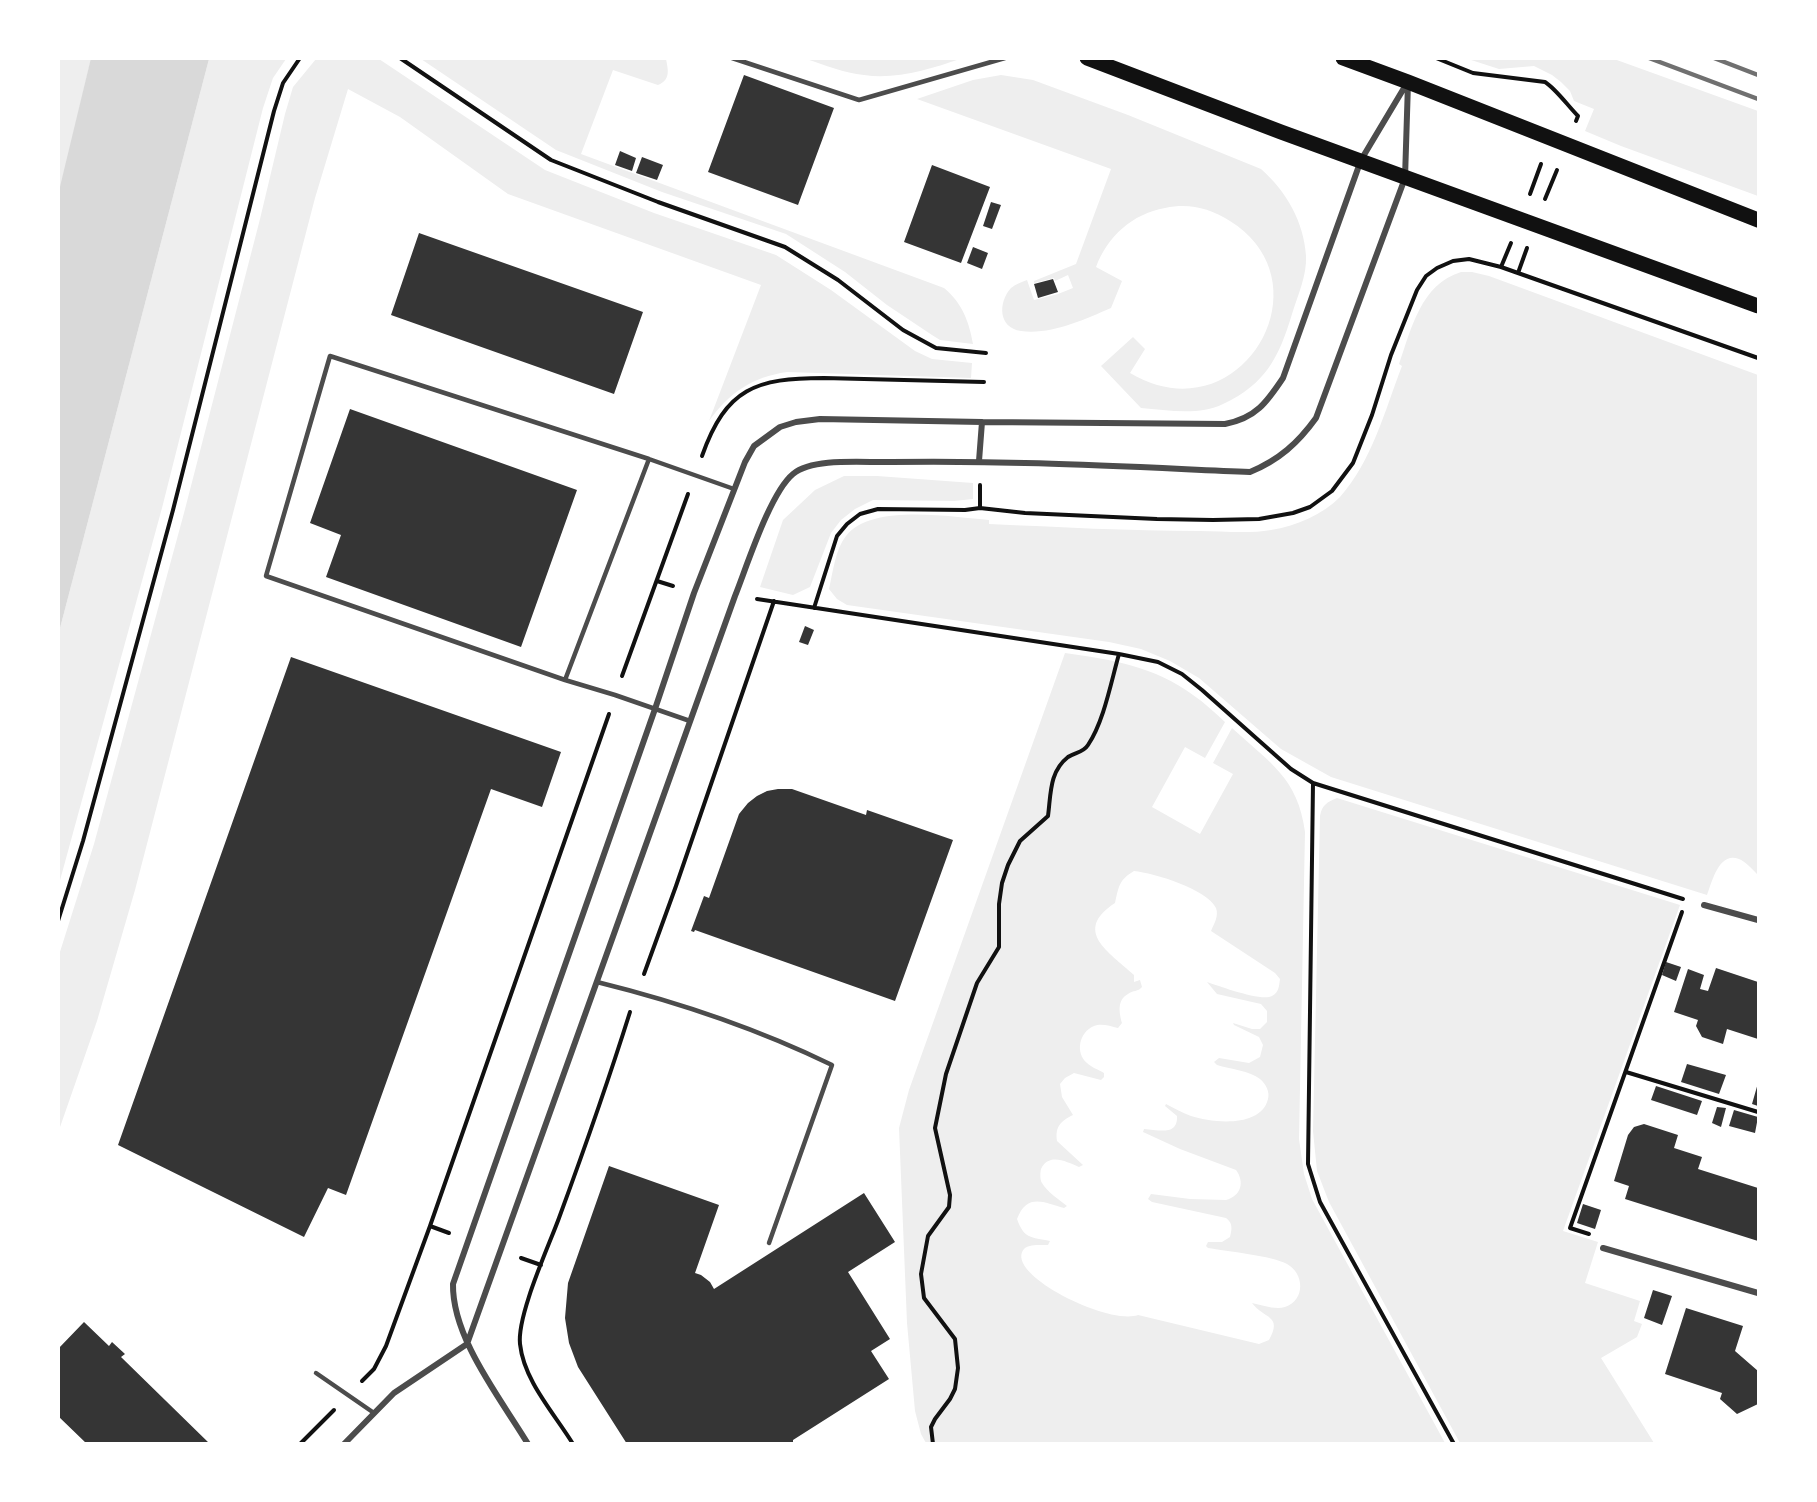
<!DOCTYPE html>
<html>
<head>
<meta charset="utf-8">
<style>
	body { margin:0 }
	#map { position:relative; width:1817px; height:1502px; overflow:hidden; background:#fff; font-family:"Roboto Serif",serif }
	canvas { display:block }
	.frame { position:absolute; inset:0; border:60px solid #fff; pointer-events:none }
</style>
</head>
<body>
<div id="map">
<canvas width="1817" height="1502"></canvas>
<div class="frame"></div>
</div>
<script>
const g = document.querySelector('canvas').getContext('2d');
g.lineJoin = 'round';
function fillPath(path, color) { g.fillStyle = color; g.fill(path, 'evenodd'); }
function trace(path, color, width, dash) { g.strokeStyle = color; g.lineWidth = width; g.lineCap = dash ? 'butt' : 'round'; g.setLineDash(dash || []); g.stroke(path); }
fillPath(new Path2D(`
	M59,59H91L59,195Z
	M209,59H286L273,78L263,108L162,508L59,884V632Z
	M316,59H379L545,170L654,213L776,255L831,290L915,351L932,359L972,363L971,378L787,372C752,377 729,393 709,421L761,285L508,194L400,117L348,89L315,198L135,890L97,1021L59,1130V955L94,844L184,513L260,219L285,114L293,87Z
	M421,59H666C668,69 671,80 658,85L613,70L581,154L944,288C962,303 969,321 973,344L940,340L932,335L887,305L845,272L786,234L662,192L556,150Z
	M806,59H960C931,69 895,80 864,75C844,73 825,65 806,59Z
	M1468,59H1614L1758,111V196L1621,146L1585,131L1594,109L1574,101L1570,91L1561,82L1552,75L1534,66L1499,69Z
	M1001,75L1033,80L1128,115L1261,169C1286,191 1304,222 1306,256C1307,275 1298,295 1292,314C1279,357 1266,384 1223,404C1199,416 1167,410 1141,408L1101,366L1133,337L1145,349L1130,373C1239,438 1331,284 1230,221C1209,208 1189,203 1165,208C1132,214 1108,236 1096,267L1122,281L1111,308C1083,320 1051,335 1021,331C998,328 998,302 1011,288C1016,284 1022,282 1027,280L1034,300L1058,294L1073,288L1068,275L1055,281L1054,278L1034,283V281L1076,264L1111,169L917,99L973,80Z
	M1461,272H1472L1489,276L1758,375V875C1753,870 1746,862 1739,859C1719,851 1712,882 1707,895L1331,777L1281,749L1199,678L1170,661L1141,649L1109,642L847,605L837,599L829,589C833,572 835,550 846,536C871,503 952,517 989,520V524C1059,527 1129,531 1199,531C1222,531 1248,534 1271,530C1296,526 1322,515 1340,497C1372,461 1385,410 1402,366L1399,364C1411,329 1421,284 1461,272Z
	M844,476H877L973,483V499L954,501L873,500L855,509L841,520L831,533L810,587L793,595L760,587L783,520L815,490Z
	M1065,653C1110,659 1156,667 1193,695C1205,703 1215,713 1225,722L1205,758L1185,747L1152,807L1200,834L1233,774L1213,763L1232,728C1270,763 1298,778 1305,832L1299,1139L1304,1174L1312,1199L1445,1443H926L921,1434L915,1411L907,1323L899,1128L909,1090ZM1134,871C1154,873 1207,889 1216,908C1219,916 1214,924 1211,931L1275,973L1280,979C1279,986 1279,992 1272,996C1262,1002 1219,986 1207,982L1217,994L1261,1004L1267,1011V1022L1260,1029H1252L1233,1023L1234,1025L1259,1037L1263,1045L1260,1057L1249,1063L1219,1058L1214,1062L1217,1065C1230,1069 1250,1071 1260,1079C1266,1084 1270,1092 1268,1099C1261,1128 1213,1123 1191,1116C1183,1113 1174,1108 1166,1104L1165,1106L1177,1116C1178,1136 1159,1130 1144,1129L1143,1132L1180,1149L1236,1170C1245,1182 1241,1196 1226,1200L1190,1199L1151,1194L1148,1199L1152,1202L1226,1218C1233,1223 1232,1229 1230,1237L1222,1242H1208L1206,1246L1208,1248C1226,1251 1273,1256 1287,1264C1304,1273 1306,1300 1285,1307C1275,1310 1262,1305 1252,1303C1264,1319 1283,1315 1269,1340L1259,1344L1138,1315C1108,1326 1000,1272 1025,1248C1030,1244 1042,1245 1048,1245L1050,1241C1031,1237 1024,1239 1017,1219C1027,1193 1043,1202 1064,1208L1067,1206C1060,1200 1047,1192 1042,1183C1040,1180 1040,1173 1041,1169C1049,1152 1067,1162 1079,1167L1083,1165L1057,1141C1055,1126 1061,1121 1073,1115L1062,1097L1060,1084L1065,1078L1074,1073L1101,1080L1104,1077V1073C1099,1070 1091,1067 1087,1063C1075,1053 1079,1032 1094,1026C1101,1023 1110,1026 1118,1028L1122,1023C1119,1012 1117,1000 1128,994C1133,990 1138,992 1142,987L1140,980L1134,982V975C1109,952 1072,931 1115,903C1119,886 1119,880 1134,871Z
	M1337,798L1680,905L1563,1231L1598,1242L1585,1283L1640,1301L1634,1321L1642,1324L1637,1337L1601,1358L1654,1443H1460L1329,1202L1317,1171L1313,1131L1320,816C1322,805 1327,802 1337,798Z`), '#eee');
fillPath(new Path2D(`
	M91,58L209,59L59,632L58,195Z`), '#d9d9d9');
fillPath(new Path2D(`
	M744,75L834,108L798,205L708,172Z
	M620,151L636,158L632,171L615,165Z
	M642,157L663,165L657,180L636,173Z
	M932,165L990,187L961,263L904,242Z
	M991,202L1001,205L992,229L983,226Z
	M419,233L643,312L614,394L391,315Z
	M973,247L988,253L982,269L967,263Z
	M1053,279L1058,292L1038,298L1034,284Z
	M350,409L577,490L521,647L326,577L341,535L310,523Z
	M805,626L814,630L808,645L799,642Z
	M291,657L561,752L542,807L491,789L346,1195L328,1188L304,1237L118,1145Z
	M778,789H792L866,815L867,810L953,840L895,1001L695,930L694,932L691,931L704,896L709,898L739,814L748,803L757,796L767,791Z
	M1666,962L1681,967L1676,981L1662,975Z
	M1716,968L1758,982V1039L1727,1029L1723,1044L1702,1037L1696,1026L1698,1020L1674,1012L1688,969L1704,975L1700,989L1708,991Z
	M1687,1064L1726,1075L1719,1094L1681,1082Z
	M1758,1083V1106L1752,1104Z
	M1656,1086L1702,1101L1697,1115L1651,1100Z
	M1717,1107L1726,1108L1721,1127L1712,1123Z
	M1734,1110L1758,1117L1755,1133L1729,1126Z
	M1644,1124L1678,1135L1674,1148L1702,1157L1698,1169L1758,1188V1241L1625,1199L1629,1186L1614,1181L1628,1135L1634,1127Z
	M609,1166L719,1205L695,1273L701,1275L710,1282L714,1289L864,1193L895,1242L848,1272L890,1339L871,1351L889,1379L793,1440V1444H627L578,1367L569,1343L565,1318L568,1283Z
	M1583,1204L1601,1210L1595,1229L1577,1223Z
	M1653,1290L1672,1296L1662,1325L1644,1318Z
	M1686,1308L1743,1326L1735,1351L1758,1371V1404L1737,1414L1720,1399L1722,1393L1665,1374Z
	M84,1322L109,1346L112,1342L125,1354L121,1357L210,1444H87L58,1416V1349Z`), '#353535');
trace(new Path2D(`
	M400,58L551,160L658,202L785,247L838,280L903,330L936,348L986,353
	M1436,58L1473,73L1545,82C1556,89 1568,106 1578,116L1576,121
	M1530,194L1541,164
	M1545,199L1557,170
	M1501,267L1511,243
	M1518,273L1527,248
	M702,456C726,388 756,378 824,378L984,382
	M980,485V508
	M657,581L673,586
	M757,599L1119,654L1158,662L1182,674L1202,690L1291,769L1313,783L1683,899
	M814,608L837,536L847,524L860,514L878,509L965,510L980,508L1025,513L1157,519L1213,520L1259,519L1293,513L1310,507L1332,491L1353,463L1372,415L1391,355L1417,290L1426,276L1437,268L1453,261L1469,259L1501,267L1758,358
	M622,676L688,494
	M1313,783L1308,1164L1320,1202L1454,1444
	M58,921L83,841L173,510L274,111L283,83L300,58
	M644,974L676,886L774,601
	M1626,1072L1758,1112
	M430,1226L449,1233
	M1589,1234L1570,1228L1682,912
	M521,1258L541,1265
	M362,1381L374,1369L386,1346L430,1226L609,714
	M300,1444L334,1410
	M573,1444C554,1413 524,1381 520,1344C517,1315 548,1248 559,1218C584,1150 608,1082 630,1012
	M933,1444L931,1427L935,1419L950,1399L955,1389L958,1368L955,1339L924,1298L921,1274L928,1236L949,1207L950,1195L935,1128L946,1074L977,983L999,947V904L1002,883L1008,865L1020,841L1048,816C1051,794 1049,772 1068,757C1075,752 1083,753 1088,745C1104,721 1111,682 1119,654`), '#111', 4);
trace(new Path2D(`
	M732,58L859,100L1005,58
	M649,459L734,489
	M565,680L649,459L330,356L266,576L565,680L615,695L690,721
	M597,982C678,1002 758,1029 832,1065L769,1243
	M316,1373L374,1413`), '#4c4c4c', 4.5);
trace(new Path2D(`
	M979,461L982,422
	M1704,905L1758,920
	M1603,1248L1758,1293
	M344,1444L394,1393L467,1344L735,596C747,566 770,493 793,474C814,457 866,463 891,462C1011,460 1131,467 1250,472C1279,460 1298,443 1316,418L1405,178L1408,83
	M528,1444C501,1399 452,1338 453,1284L655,709L694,593L745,462L754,446L780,427L796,422L820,419L982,422L1225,424C1256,418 1267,402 1283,378L1361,160L1407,83`), '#4c4c4c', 6);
trace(new Path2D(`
	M1087,58L1281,132L1758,306
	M1343,58L1408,82L1758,220`), '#111', 15);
trace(new Path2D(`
	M1649,58L1758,99
	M1714,58L1758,75`), '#707070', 4.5);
</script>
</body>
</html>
